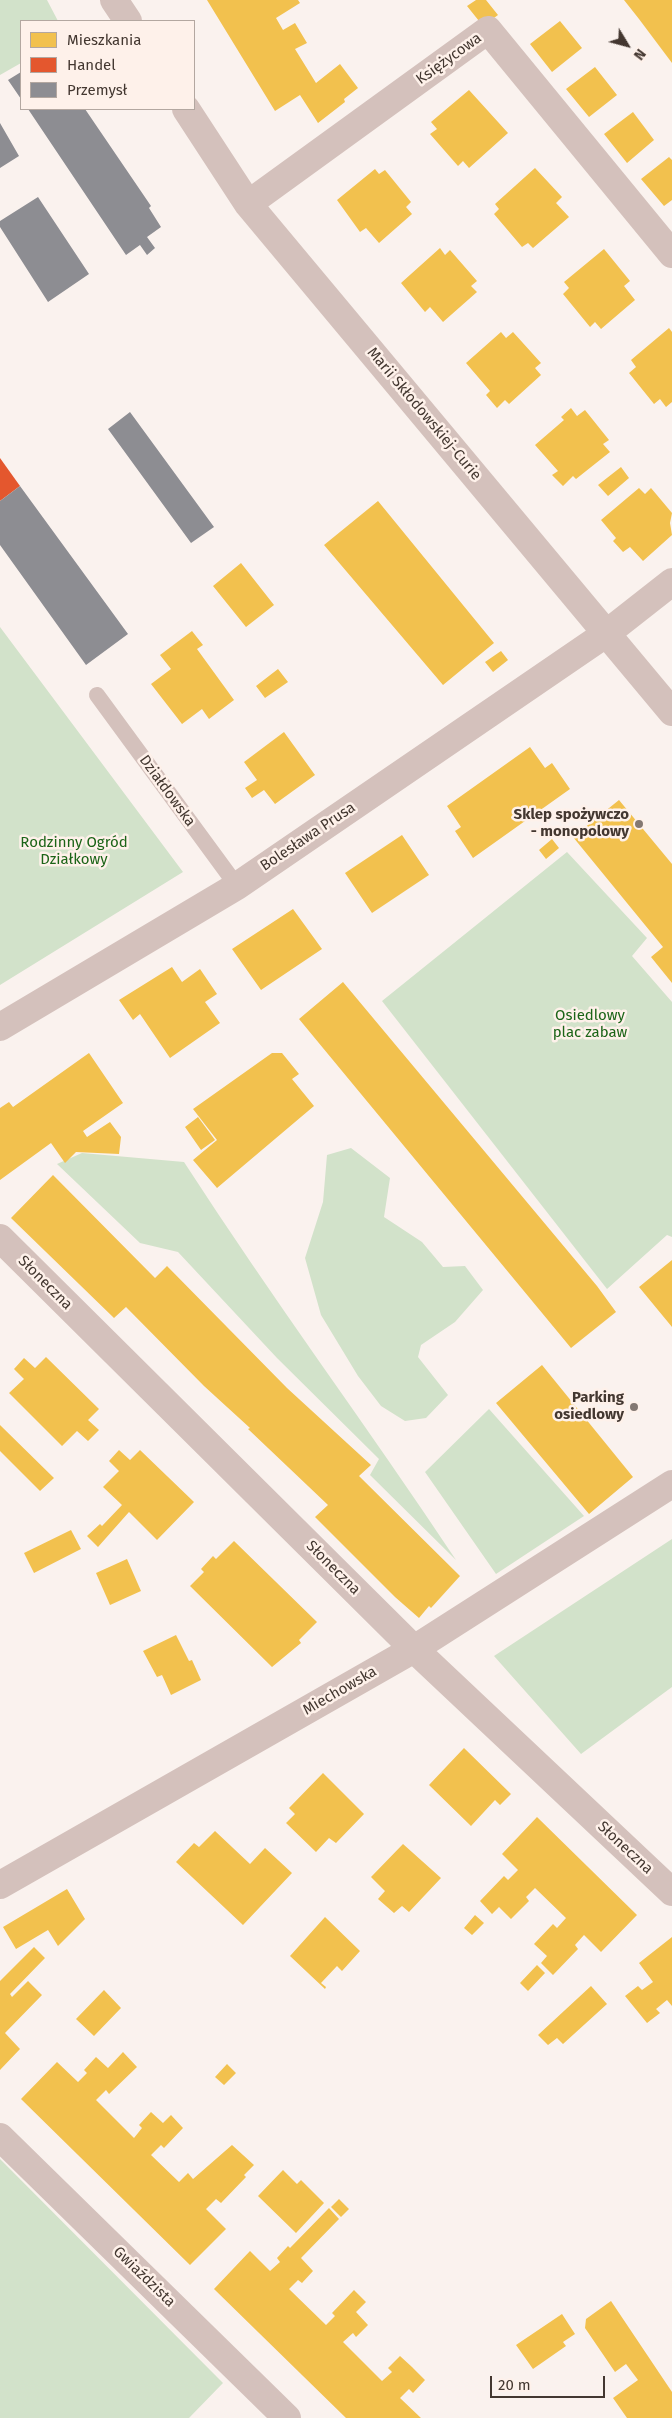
<!DOCTYPE html>
<html>
<head>
<meta charset="utf-8">
<style>
	body { margin:0 }
	#map { position:relative; width:672px; height:2418px; overflow:hidden; background:#faf2ee; font-family:"Fira Sans",sans-serif }
	canvas { display:block }
	.legend { position:absolute; left:20px; top:20px; width:175px; height:90px; box-sizing:border-box; background:#fef1ea; border:1px solid #b3a7a0; margin:0; padding:6px 9px; list-style:none; font-size:15px; color:#433730 }
	.legend li { display:flex; align-items:center; gap:10px; height:25px }
	.legend b { width:25px; border:1px solid #b3a7a0 }
	.north { position:absolute; left:602px; top:20px; width:50px; height:50px; -webkit-text-stroke:4px #fef1ea; paint-order:stroke; rotate:127deg; font-size:14px; font-weight:700; line-height:20px; text-align:center; color:#433730 }
	.north::after { content:''; display:block; margin:auto; width:18px; height:22px; background:#433730; clip-path:polygon(50% 0,100% 100%,50% 72%,0 100%) }
	.scale { position:absolute; left:490px; top:2376px; width:115px; height:22px; box-sizing:border-box; border:2px solid #433730; border-top:0; padding-left:6px; font-size:15px; line-height:18px; white-space:nowrap; color:#433730; -webkit-text-stroke:4px #fef1ea; paint-order:stroke }
</style>
</head>
<body>
<div id="map">
<canvas width="672" height="2418"></canvas>
<ul class="legend">
<li><b style="height:14px;background:#f2c14e"></b>Mieszkania</li>
<li><b style="height:14px;background:#e4572e"></b>Handel</li>
<li><b style="height:14px;background:#8d8d92"></b>Przemysł</li>
</ul>
<div class="north">N</div>
<div class="scale">20 m</div>
</div>
<script>
const g = document.querySelector('canvas').getContext('2d');
g.lineJoin = 'round';
function fillPath(path, color) { g.fillStyle = color; g.fill(path, 'evenodd'); }
function trace(path, color, width, dash) { g.strokeStyle = color; g.lineWidth = width; g.lineCap = dash ? 'butt' : 'round'; g.setLineDash(dash || []); g.stroke(path); }
function drawText(font, color, halo, rows, align = 'center') {
  g.font = font + ' "Fira Sans",sans-serif'; g.lineWidth = 5; g.setLineDash([]); g.textBaseline = 'middle'; g.strokeStyle = halo; g.fillStyle = color; for (const [text, x, y, turn = 0] of rows) {
    g.save(); g.translate(x, y); g.rotate((+turn || 0) * Math.PI / 180); g.textAlign = isNaN(turn) ? turn : align; if (halo) g.strokeText(text, 0, 0); g.fillText(text, 0, 0); g.restore();
  }
}
fillPath(new Path2D(`
	M0,0H47L58,21H21V63L0,75Z
	M0,627L183,872L0,985Z
	M567,852L647,938L632,956L672,1002V1237L667,1235L607,1289L382,1001Z
	M351,1148L390,1178L384,1217L422,1242L443,1267L465,1266L483,1290L455,1322L421,1345L418,1357L448,1395L426,1418L405,1421L381,1406L358,1376L321,1315L305,1258L323,1202L327,1155Z
	M82,1153L184,1162C271,1297 367,1426 456,1560L370,1475L379,1459L277,1358L178,1252L140,1243L57,1164Z
	M489,1409L584,1516L496,1574L425,1472Z
	M672,1539V1687L581,1754L494,1656Z
	M0,2159L223,2383L189,2418H0Z`), '#d2e2ca');
fillPath(new Path2D(`
	M207,0H298L300,3L276,18L283,30L295,23L307,43L295,49L316,83L340,64L358,88L344,99L345,102L318,123L300,95L275,111Z
	M476,0H486L498,15L483,26L467,6Z
	M624,0H672V63L639,19Z
	M560,21L582,48L552,72L530,44Z
	M595,67L617,95L589,117L566,89Z
	M469,90L508,133L469,168L463,161L458,166L430,134L437,129L431,122Z
	M633,112L654,140L627,163L604,134Z
	M669,157L672,160V200L664,206L641,179Z
	M535,168L562,197L556,203L569,217L533,248L528,243L522,247L494,214L499,209L495,204Z
	M375,169L379,174L385,170L411,202L406,207L412,214L379,243L366,228L360,232L337,200Z
	M440,248L445,255L450,250L477,281L471,286L477,292L443,322L430,307L425,312L401,283Z
	M604,249L630,281L624,286L635,300L601,329L595,322L590,327L563,294L569,288L564,282Z
	M669,328L672,332V402L666,407L660,399L654,404L629,373L636,367L631,360Z
	M501,332L506,338L513,332L541,363L535,368L541,375L509,404L505,400L497,408L486,395L490,391L466,363Z
	M571,408L577,416L585,410L609,440L603,444L610,452L576,479L573,476L563,486L552,475L558,471L535,445L564,420L561,417Z
	M621,467L629,478L608,496L598,485Z
	M639,488L645,494L651,488L672,513L670,523L672,535L643,561L630,547L623,552L613,541L616,538L601,520Z
	M378,501L494,643L443,685L324,545Z
	M241,563L274,605L246,627L213,586Z
	M192,631L203,645L197,649L234,700L209,719L202,709L182,724L151,684L171,669L160,655Z
	M501,651L508,660L493,672L485,662Z
	M278,669L288,682L265,698L256,686Z
	M284,732L315,775L275,804L264,790L252,798L245,788L257,780L244,762Z
	M530,747L545,768L552,763L570,789L473,858L455,831L461,827L447,806Z
	M619,800L672,864V983L651,957L663,947L573,837Z
	M402,835L429,875L372,913L345,873Z
	M552,839L559,848L546,859L539,850Z
	M293,909L322,949L261,990L232,949Z
	M172,967L182,982L200,969L217,994L205,1002L220,1023L170,1058L140,1014L133,1020L119,1000Z
	M343,982L597,1286L616,1312L571,1348L299,1019Z
	M89,1053L123,1103L83,1131L87,1137L110,1122L121,1137L119,1154L76,1152L65,1163L51,1143L0,1180V1108L9,1102L13,1107Z
	M272,1053H282L299,1074L292,1079L314,1106L217,1188L193,1160L217,1140L193,1109Z
	M198,1117L215,1140L201,1150L185,1127Z
	M53,1175L155,1278L167,1266L287,1388L371,1465L359,1476L460,1576L431,1608L429,1606L419,1618L395,1597L315,1517L328,1505L248,1429L250,1428L204,1386L126,1307L114,1318L11,1218Z
	M672,1260V1327L639,1287Z
	M46,1357L99,1409L88,1420L99,1430L88,1441L77,1431L62,1446L9,1393L24,1379L14,1369L24,1358L35,1368Z
	M542,1365L633,1477L589,1514L496,1403Z
	M0,1425L54,1478L40,1491L0,1451Z
	M119,1450L130,1460L140,1450L194,1502L157,1540L129,1512L98,1547L87,1536L100,1524L102,1526L122,1505L103,1487L119,1471L109,1461Z
	M71,1530L81,1549L34,1573L24,1553Z
	M234,1541L317,1622L299,1640L301,1643L272,1667L190,1586L204,1572L201,1569L213,1556L216,1559Z
	M127,1559L141,1591L110,1605L96,1573Z
	M176,1635L189,1661L192,1660L201,1680L171,1695L162,1675L157,1677L143,1651Z
	M464,1748L511,1794L500,1805L495,1800L471,1826L429,1785Z
	M323,1773L364,1814L336,1843L329,1838L316,1852L286,1823L295,1814L289,1808Z
	M537,1817L637,1915L601,1952L584,1935L575,1945L578,1949L553,1975L541,1963L547,1956L534,1944L553,1924L557,1928L566,1918L535,1888L526,1897L529,1901L511,1919L499,1907L492,1914L480,1901L504,1876L508,1880L518,1870L502,1854Z
	M215,1831L250,1864L265,1848L292,1873L243,1925L176,1862L194,1843L199,1847Z
	M403,1844L441,1878L409,1912L402,1906L394,1913L378,1899L385,1891L371,1877Z
	M67,1889L85,1919L58,1946L48,1930L16,1949L3,1927Z
	M475,1915L484,1923L472,1935L464,1928Z
	M325,1917L360,1951L342,1971L337,1966L321,1983L326,1987L325,1989L290,1956Z
	M672,1937V2006L667,2000L656,2009L660,2013L647,2023L625,1996L638,1986L642,1990L653,1982L639,1963Z
	M34,1947L45,1958L10,1994L12,1997L28,1981L42,1995L5,2033L20,2049L0,2070V1981Z
	M537,1965L545,1973L528,1991L520,1983Z
	M591,1986L607,2004L563,2044L557,2038L548,2045L538,2035Z
	M104,1990L121,2008L94,2036L76,2019Z
	M123,2052L137,2067L109,2094L106,2090L96,2100L134,2138L142,2128L139,2125L151,2112L163,2123L171,2115L183,2128L164,2148L161,2145L151,2155L179,2182L188,2173L193,2179L232,2145L254,2165L244,2175L246,2177L221,2203L216,2199L206,2209L226,2229L190,2265L21,2099L57,2062L78,2082L87,2073L84,2070L96,2057L108,2068Z
	M227,2064L236,2073L224,2085L215,2077Z
	M283,2170L297,2184L301,2180L324,2203L296,2233L258,2196Z
	M339,2199L349,2209L341,2217L331,2207Z
	M329,2208L339,2219L301,2258L313,2271L302,2283L298,2280L289,2289L326,2325L335,2316L332,2313L354,2290L366,2302L356,2312L368,2325L356,2337L353,2333L343,2342L382,2381L392,2372L388,2368L400,2356L412,2367L425,2380L413,2393L409,2389L400,2398L421,2418H346L214,2289L250,2251L270,2271L280,2262L277,2258L288,2246L290,2248Z
	M611,2301L672,2392V2418H627L613,2398L638,2380L626,2364L615,2372L585,2328L586,2319Z
	M562,2314L575,2334L563,2342L566,2346L533,2369L516,2345Z`), '#f2c14e');
fillPath(new Path2D(`
	M0,458L20,486L0,501Z`), '#e4572e');
fillPath(new Path2D(`
	M21,72V99L8,80Z
	M28,109H85L151,206L149,208L161,227L147,237L155,248L147,255L140,245L126,255Z
	M0,123L19,156L0,168Z
	M38,197L89,274L48,302L0,227V221Z
	M130,412L214,527L191,543L108,429Z
	M20,486L128,634L86,665L0,545V501Z`), '#8d8d92');
trace(new Path2D(`
	M97,695L237,886`), '#d4c1bc', 16);
trace(new Path2D(`
	M114,0L128,21
	M186,109L248,204L672,712
	M248,204L488,30L672,254
	M0,1027L237,886L607,633L672,582
	M0,1238L414,1649L672,1892
	M0,1885L414,1649L672,1484
	M0,2137L287,2418`), '#d4c1bc', 28);
for (const [x, y, r, color] of [
	[639,824,5,"#837872"],
	[634,1407,5,"#837872"]
]) { const dot = new Path2D(); dot.arc(x, y, r, 0, 2 * Math.PI); g.fillStyle = color; g.fill(dot); trace(dot, '#fef1ea', 2); }
drawText('15px', '#433730', '#fef1ea', [
	["Księżycowa",449,59,-36],
	["Marii Skłodowskiej-Curie",424,414,50],
	["Działdowska",167,791,54],
	["Bolesława Prusa",308,837,-34],
	["Słoneczna",45,1283,45],
	["Słoneczna",333,1568,45],
	["Miechowska",340,1691,-30],
	["Słoneczna",625,1848,43],
	["Gwiaździsta",144,2277,44]
]);
drawText('bold 15px', '#433730', '#fef1ea', [
	["Sklep spożywczo",629,815],
	["- monopolowy",629,832],
	["Parking",624,1398],
	["osiedlowy",624,1415]
], 'right');
drawText('15px', '#1b6417', '#fef1ea', [
	["Rodzinny Ogród",74,843],
	["Działkowy",74,860],
	["Osiedlowy",590,1016],
	["plac zabaw",590,1033]
]);
</script>
</body>
</html>
